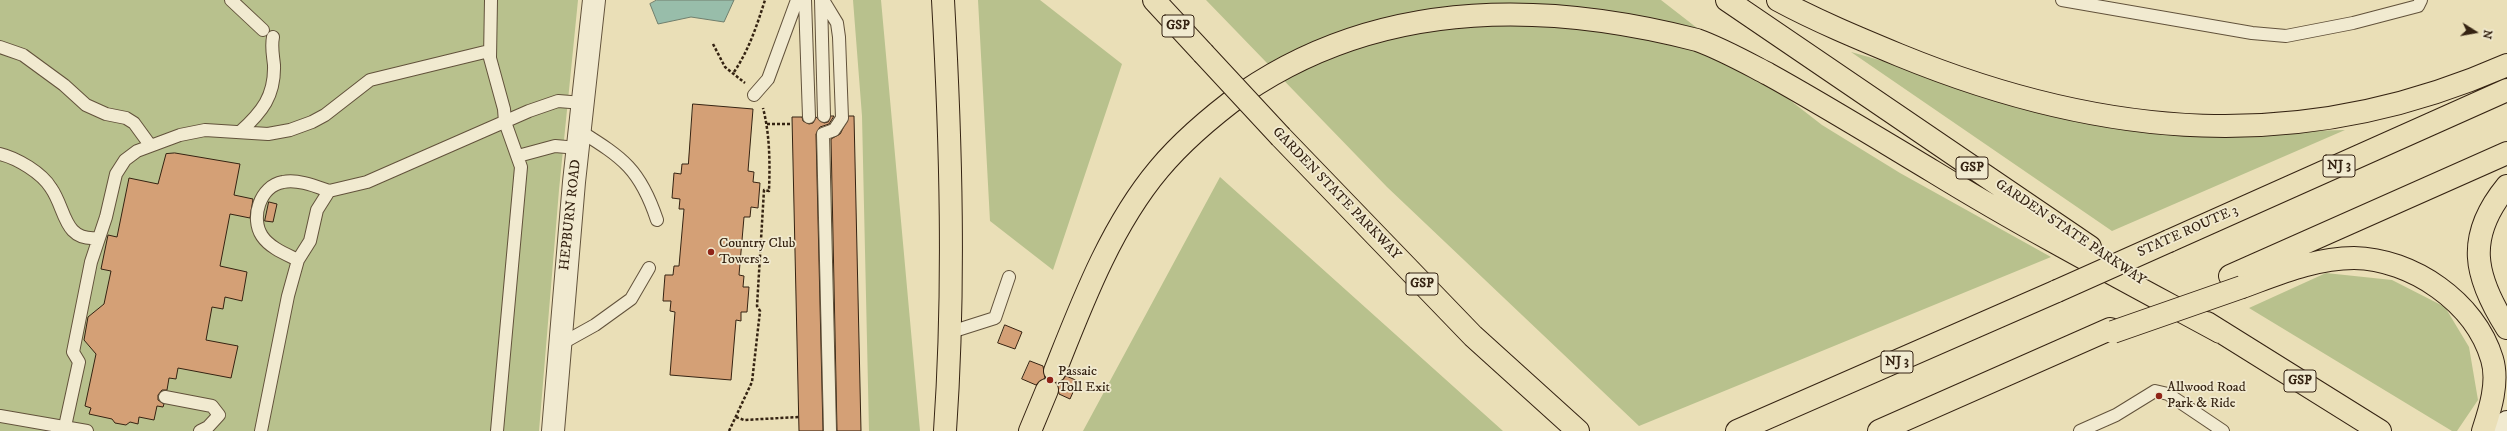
<!DOCTYPE html>
<html>
<head>
<meta charset="utf-8">
<style>
	body { margin:0 }
	#map { position:relative; width:2507px; height:431px; overflow:hidden; background:#eadfb7; font-family:"IM FELL DW Pica",serif }
	canvas { display:block }
	.north { position:absolute; left:2455px; top:12px; width:40px; height:40px; -webkit-text-stroke:3px #f1ead0; paint-order:stroke; rotate:101deg; font-size:11px; font-weight:700; line-height:16px; text-align:center; color:#352312 }
	.north::after { content:''; display:block; margin:auto; width:14px; height:18px; background:#352312; clip-path:polygon(50% 0,100% 100%,50% 72%,0 100%) }
</style>
</head>
<body>
<div id="map">
<canvas width="2507" height="431"></canvas>
<div class="north">N</div>
</div>
<script>
const g = document.querySelector('canvas').getContext('2d');
g.lineJoin = 'round';
function fillPath(path, color) { g.fillStyle = color; g.fill(path, 'evenodd'); }
function trace(path, color, width, dash) { g.strokeStyle = color; g.lineWidth = width; g.lineCap = dash ? 'butt' : 'round'; g.setLineDash(dash || []); g.stroke(path); }
function drawText(font, color, halo, rows, align = 'center') {
  g.font = font + ' "IM FELL DW Pica",serif'; g.lineWidth = 3.5; g.setLineDash([]); g.textBaseline = 'middle'; g.strokeStyle = halo; g.fillStyle = color; for (const [text, x, y, turn = 0] of rows) {
    g.save(); g.translate(x, y); g.rotate((+turn || 0) * Math.PI / 180); g.textAlign = isNaN(turn) ? turn : align; if (halo) g.strokeText(text, 0, 0); g.fillText(text, 0, 0); g.restore();
  }
}
fillPath(new Path2D(`
	M0,0H578L559,190L539,431H0Z
	M853,0H881L920,431H869L862,116Z
	M978,0H1040L1122,64L1053,270L990,221Z
	M1206,0H1661L1822,125L1900,173L2051,257L1639,426L1387,187Z
	M1851,52L1904,67L1964,90L2268,132L2345,130L2112,231Z
	M1220,177L1503,431H1083Z
	M2326,273L2392,280L2445,307L2469,347L2478,400L2457,431H2452L2249,308Z`), '#b8c18d');
const water = new Path2D(`
	M657,0H734L724,22L691,17L658,24L650,4Z`);
fillPath(water, '#98bdaa');
trace(water, '#707f6d', 1);
const building = new Path2D(`
	M693,104L753,109L748,171L754,172L753,182L760,183L758,208L751,207L750,217H744L739,275L744,276L743,287H749L747,312H741V321L736,320L731,380L670,375L675,312L670,311L671,301H663L665,275H673L674,266H679L684,209H679L680,199L672,198L674,173L681,174L682,164H688Z
	M831,116H834L829,124L820,127L816,134L823,431H799L792,117H802L803,121L809,124L813,123L816,117L824,123L828,122Z
	M849,116H854L861,431H837L831,139L840,134Z
	M175,153L240,164L234,195L253,199L250,218L230,214L220,266L247,272L242,301L225,297L223,309L212,307L206,340L238,346L231,378L178,368L176,379L169,378L167,390H162L158,395V400L164,404L163,407L157,406L154,420L139,417L138,424L130,422L126,425L115,423L112,419L89,414L91,408L85,406L96,354L84,340L88,317L104,304L111,271L101,269L108,235L117,237L129,178L158,184L166,154Z
	M269,202L277,204L273,222L265,221Z
	M1005,325L1022,332L1015,349L998,343Z
	M1030,361L1043,366L1045,378L1036,385L1022,379Z
	M1066,376L1078,381L1070,399L1059,394L1057,383Z`);
fillPath(building, '#d4a076');
trace(building, '#352312', 1);
const lane = new Path2D(`
	M231,0L263,30
	M491,0L490,58L504,109L505,122L521,167L497,431
	M805,0L809,117
	M821,0L824,116
	M823,0L837,23L839,37L842,118L834,130L823,134L830,430
	M2062,0L2252,33L2286,36L2353,23L2418,6L2421,0
	M0,47L23,55L64,85L86,105L106,114L126,118L134,123L150,145
	M754,95L768,79L797,0
	M580,131C623,158 640,169 657,220
	M240,132C262,112 275,96 274,65C273,55 271,47 273,37
	M0,154C17,158 42,173 51,188C66,209 63,241 97,238
	M518,156L555,146L578,148
	M298,260C286,254 270,248 262,236C250,218 260,186 283,182C298,179 315,186 329,191
	M951,332L995,318L1009,277
	M559,345L595,325L631,299L649,268
	M165,397L212,406L219,415L208,427L200,431
	M0,416L87,431
	M64,431L79,362L73,352L91,262L106,217L116,174L125,160L137,151L180,135L205,130L268,134L290,130L312,122L325,115L370,80L489,51
	M261,431L288,296L298,260L310,241L317,210L329,191L367,182L529,111L558,101L583,103
	M2080,431L2116,415L2155,391L2168,394L2223,431`);
const street = new Path2D(`
	M553,431L574,182L594,0`);
const secondary = new Path2D(`
	M2495,431L2507,422`);
const highway = new Path2D(`
	M943,0C951,144 955,287 945,431
	M1154,0L1203,53
	M1727,0L2090,247
	M1778,0C1817,21 1858,38 1899,55C2104,139 2301,156 2507,65
	M1281,137L1473,336L1578,431
	M2507,186C2465,237 2474,276 2507,328
	M2169,241L2507,90
	M2230,276L2507,153
	M2242,287C2278,274 2315,258 2354,258C2412,259 2475,302 2492,359C2499,382 2490,410 2483,431
	M2207,323L2380,431
	M1055,371C1082,303 1111,226 1159,169C1184,139 1212,116 1243,93C1379,0 1541,0 1697,40C1722,49 1745,62 1768,74C1824,105 1879,139 1934,172C2027,229 2124,280 2220,332
	M1030,431L1047,390
	M1737,431L2057,291
	M1879,431L2110,329`);
trace(lane, '#62523b', 14);
trace(street, '#62523b', 24);
trace(secondary, '#352312', 24);
trace(highway, '#352312', 24);
trace(new Path2D(`
	M713,44L725,67L745,83
	M734,72C749,50 757,25 765,0
	M767,124H792
	M736,417L744,420L799,417
	M729,431L752,382L760,311L757,306L764,190L769,191C770,164 770,135 763,108`), '#352312', 2.5, [3, 2]);
trace(lane, '#f1ead0', 12);
trace(street, '#f1ead0', 22);
trace(secondary, '#f1ead0', 22);
trace(highway, '#eadfb7', 22);
const highwayBridge = new Path2D(`
	M1203,53L1281,137
	M2057,291L2169,241
	M2113,332L2242,287`);
trace(highwayBridge, '#352312', 24, []);
trace(highwayBridge, '#eadfb7', 22);
for (const [x, y, r, color] of [
	[711,252,4,"#8f2418"],
	[1050,380,4,"#8f2418"],
	[2159,396,4,"#8f2418"]
]) { const dot = new Path2D(); dot.arc(x, y, r, 0, 2 * Math.PI); g.fillStyle = color; g.fill(dot); trace(dot, '#f1ead0', 1.5); }
for (const [x, y, w] of [
	[1178,26,32],
	[2339,166,32],
	[1972,168,32],
	[1422,284,32],
	[1897,362,32],
	[2300,381,32]
]) { const box = new Path2D(); box.roundRect(x - w / 2, y - 11, w, 22, 3); g.fillStyle = '#f1ead0'; g.fill(box); trace(box, '#352312', 1); }
drawText('bold 13px', '#352312', null, [
	["GSP",1178,26],
	["NJ 3",2339,166],
	["GSP",1972,168],
	["GSP",1422,284],
	["NJ 3",1897,362],
	["GSP",2300,381]
]);
drawText('14px', '#352312', '#f1ead0', [
	["GARDEN STATE PARKWAY",1336,194,46],
	["HEPBURN ROAD",571,215,-84],
	["STATE ROUTE 3",2188,232,-24],
	["GARDEN STATE PARKWAY",2070,233,34]
]);
drawText('14px', '#352312', '#f1ead0', [
	["Country Club",719,244],
	["Towers 2",719,260],
	["Passaic",1058,372],
	["Toll Exit",1058,388],
	["Allwood Road",2167,388],
	["Park & Ride",2167,404]
], 'left');
</script>
</body>
</html>
